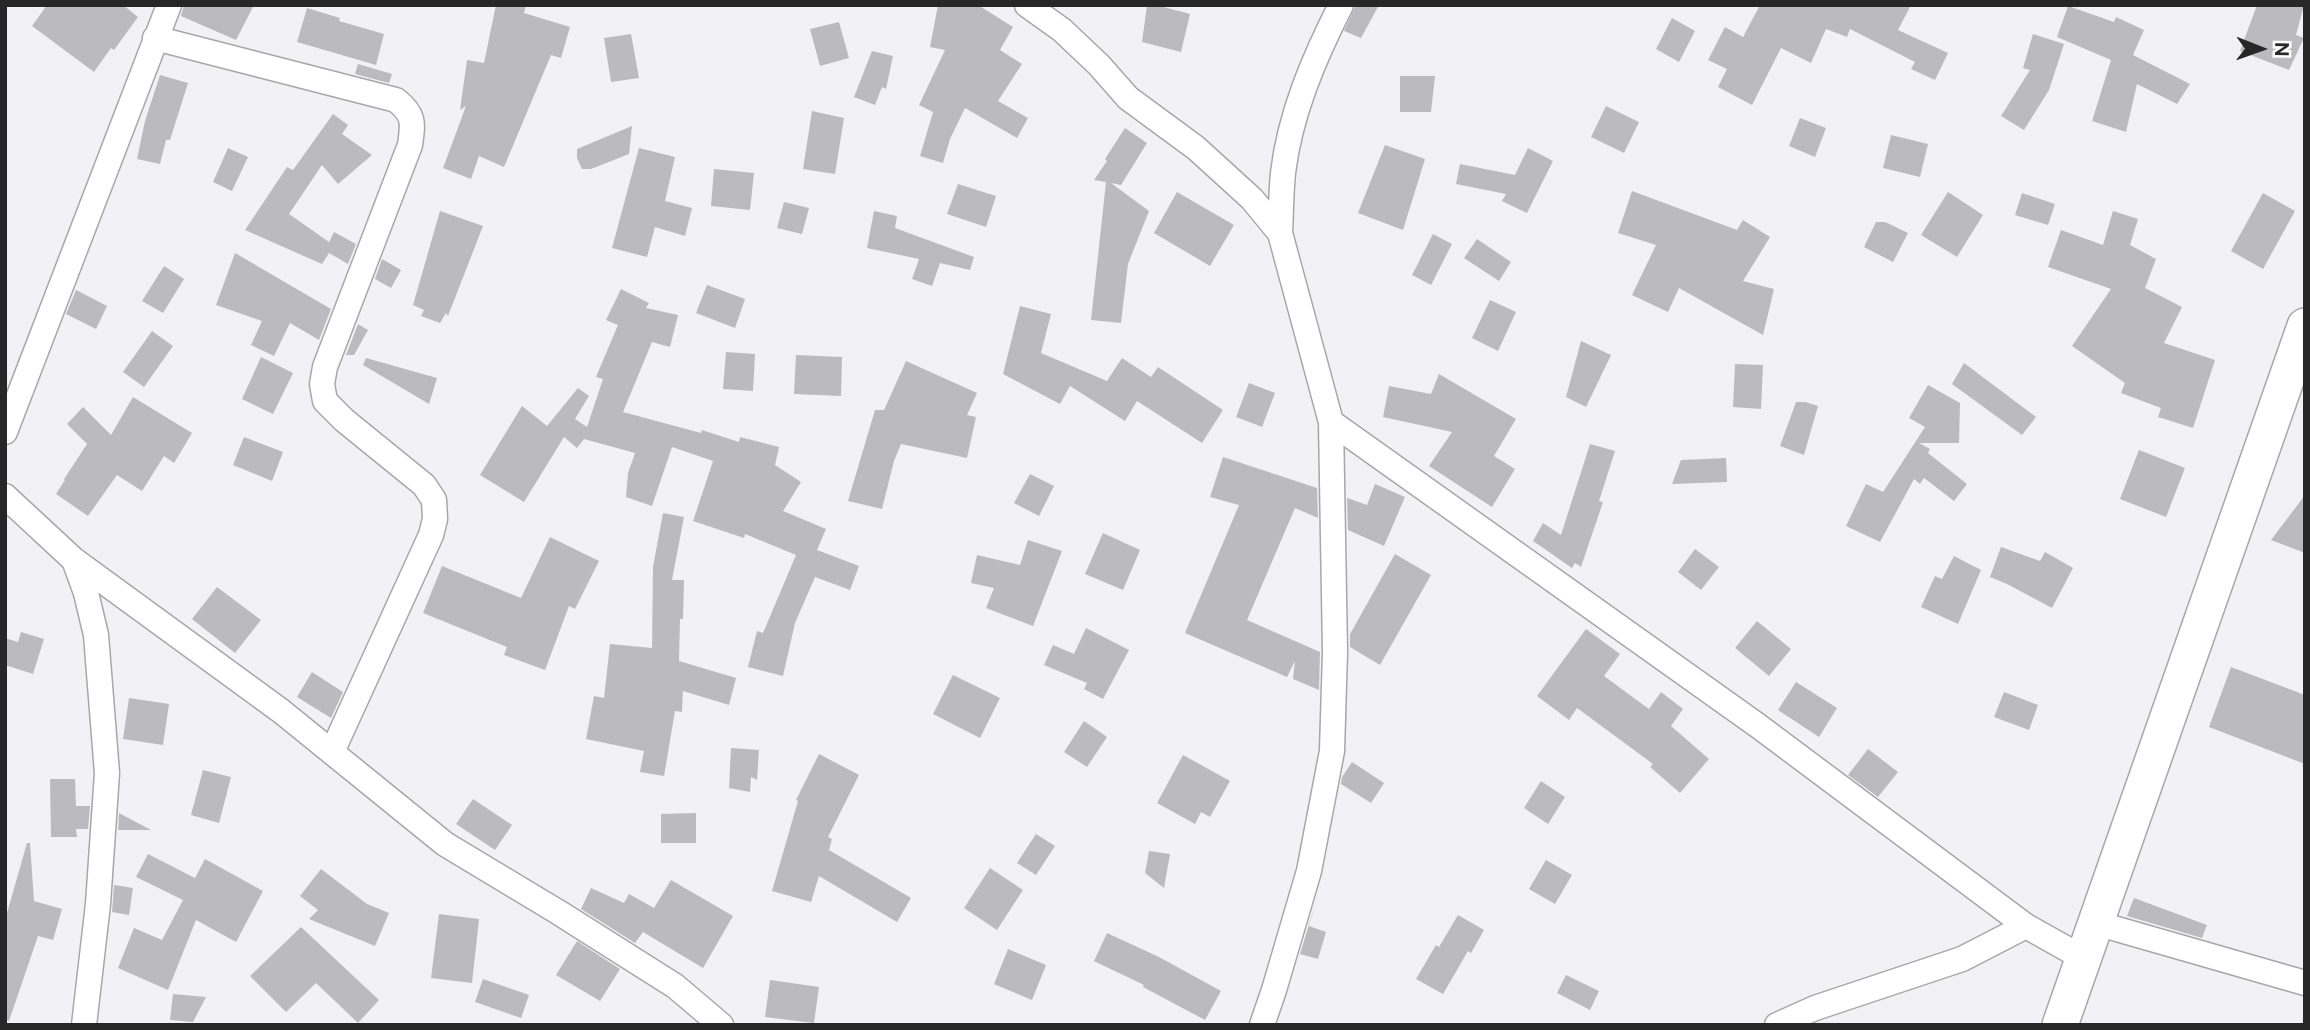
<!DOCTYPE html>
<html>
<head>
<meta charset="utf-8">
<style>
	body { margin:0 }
	#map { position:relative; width:2310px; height:1030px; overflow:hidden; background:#f2f2f6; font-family:"Public Sans",sans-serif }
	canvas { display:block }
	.frame { position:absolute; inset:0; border:7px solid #272728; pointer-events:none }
	.north { position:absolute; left:2226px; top:14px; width:70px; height:70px; -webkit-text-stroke:5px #fff; paint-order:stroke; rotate:91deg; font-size:19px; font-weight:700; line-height:28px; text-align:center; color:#272728 }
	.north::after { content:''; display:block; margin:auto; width:24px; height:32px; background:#272728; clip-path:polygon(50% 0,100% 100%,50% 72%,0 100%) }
</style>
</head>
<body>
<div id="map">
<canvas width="2310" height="1030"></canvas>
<div class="frame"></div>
<div class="north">N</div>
</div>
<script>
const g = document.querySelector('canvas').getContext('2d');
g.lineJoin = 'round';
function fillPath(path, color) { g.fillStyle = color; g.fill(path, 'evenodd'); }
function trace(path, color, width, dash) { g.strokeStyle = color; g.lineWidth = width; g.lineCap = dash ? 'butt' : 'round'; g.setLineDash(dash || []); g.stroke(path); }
fillPath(new Path2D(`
	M47,5H123L138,17L114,50L111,48L94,72L32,26Z
	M184,5H254L236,40L181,16Z
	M496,5H526L524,13L570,27L561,58L551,55L504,167L479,156L471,179L443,168L466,106L460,110L467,60L484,63Z
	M938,5H978L1013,27L1000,50L1022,64L998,101L1028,118L1017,138L965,108L950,139L943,163L920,156L933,112L919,105L945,50L930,47Z
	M1147,5H1156L1190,14L1181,52L1142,42Z
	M1356,5H1379L1361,38L1344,31Z
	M1760,5H1911L1898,30L1948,53L1935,80L1911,69L1915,62L1850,29L1847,37L1826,29L1811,63L1781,48L1752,105L1718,87L1727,69L1708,60L1725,27L1743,37Z
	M2257,5H2304L2296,35L2304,38L2289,70L2240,51Z
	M2068,6L2114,22L2116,17L2144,30L2133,55L2190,84L2177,104L2137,84L2126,132L2092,121L2111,60L2057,37Z
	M307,8L340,18L339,21L384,34L376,65L297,42Z
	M1672,18L1695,31L1679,62L1656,49Z
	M839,22L849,58L820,66L810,29Z
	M631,34L639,78L611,82L604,38Z
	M2033,34L2064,44L2049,90L2024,130L2001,116L2030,70L2023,68Z
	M872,51L893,56L886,89L882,87L875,105L854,97Z
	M358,64L392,74L389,83L355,74Z
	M160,75L188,83L170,140H166L160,164L137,159L145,121Z
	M1400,76H1435L1431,112H1400Z
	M1606,106L1639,122L1624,153L1591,137Z
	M812,111L844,118L835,174L803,169Z
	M333,114L348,125L342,134L372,155L338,184L322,165L289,214L329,242L334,232L356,244L348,264L329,253L322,264L245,230L287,167L293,170Z
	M1800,118L1826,128L1815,157L1789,146Z
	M632,126L629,154L591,169H582L577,158V149Z
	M1125,128L1147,143L1121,185L1111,183L1149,211L1128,264L1121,323L1091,320L1106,182L1094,180L1107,161L1105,159Z
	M1891,135L1928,144L1920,177L1883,168Z
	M1385,145L1425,159L1403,230L1358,213Z
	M228,148L248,157L232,191L213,182Z
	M639,148L675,157L665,201L692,208L685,236L655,227L647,257L612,248Z
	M1528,148L1553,161L1527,213L1502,201L1506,194L1456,184L1460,164L1515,175Z
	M714,169L754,173L750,210L711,206Z
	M958,184L996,196L986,227L947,214Z
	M1632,191L1737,230L1743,220L1770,237L1743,281L1774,289L1763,335L1679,288L1668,312L1632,295L1656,245L1618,233Z
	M1177,192L1234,225L1210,266L1154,233Z
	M1948,192L1983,215L1957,257L1921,235Z
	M2022,193L2055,204L2048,225L2015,215Z
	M2263,193L2295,211L2263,269L2231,251Z
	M784,202L809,208L802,234L777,228Z
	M440,211L483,226L448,316L446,313L440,323L421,316L424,310L413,305Z
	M874,211L897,216L895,228L974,257L970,270L940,263L932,286L912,279L919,259L867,248Z
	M2113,211L2138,219L2130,245L2156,259L2145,288L2182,307L2164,343L2215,360L2193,428L2158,417L2161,408L2121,393L2125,383L2072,346L2111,289L2048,267L2061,230L2103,245Z
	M1876,222H1885L1908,233L1893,262L1864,247Z
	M1433,234L1452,244L1431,285L1412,275Z
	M1477,239L1511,262L1499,281L1464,258Z
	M235,253L331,309L319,340L290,323L274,356L251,345L262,321L216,305Z
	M382,259L401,270L391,288L375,279Z
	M164,266L184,279L163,313L142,301Z
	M707,285L745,299L735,328L696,313Z
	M621,289L649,303L646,308L678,315L670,347L652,342L623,412L701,433L702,430L739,442L740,437L779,447L775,465L801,482L783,511L826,529L817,550L859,566L850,590L815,577L795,623L783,676L748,667L757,631L763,633L796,555L745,534L744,538L693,521L713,461L672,447L652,506L626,497L628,473L635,453L584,439L577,448L564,437L524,502L480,475L522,406L547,426L578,388L589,396L575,419L587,427L603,379L596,377L618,325L606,320Z
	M76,290L107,306L96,329L66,314Z
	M1490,300L1516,312L1498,351L1472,338Z
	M1020,306L1051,314L1041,353L1107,381L1122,358L1151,377L1158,367L1223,410L1202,443L1137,401L1125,421L1070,386L1060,404L1003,374Z
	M358,324L368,330L354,355H346Z
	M152,331L173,346L144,387L123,372Z
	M1581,341L1611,355L1586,407L1566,397Z
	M726,352L755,354L753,391L723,389Z
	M796,355L842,357L841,396L794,394Z
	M261,357L293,373L273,414L242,399Z
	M366,358L437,378L429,404L363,365Z
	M906,361L977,393L967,415L976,417L967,458L901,444L894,461L882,509L848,501L875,410H884Z
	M1964,363L2036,417L2022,435L1952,384Z
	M1735,364L1763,365L1761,409L1733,407Z
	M1439,374L1516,419L1494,456L1515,469L1492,507L1429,466L1452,432L1383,417L1389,386L1431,394Z
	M1249,383L1275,393L1262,427L1236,417Z
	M1928,385L1960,403L1959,443H1919L1930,449L1928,453L1967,484L1954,501L1924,478L1920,484L1914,479L1880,542L1846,526L1866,484L1883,492L1925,427L1909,418Z
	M133,397L192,433L174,463L164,456L142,491L117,475L88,516L56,494L65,480L64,479L87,444L67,424L83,407L111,435Z
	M1796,402H1805L1818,406L1804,455L1780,446Z
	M244,437L283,452L272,481L233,465Z
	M1590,444L1615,451L1599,501L1603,502L1581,567L1575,563L1572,568L1533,541L1543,523L1561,535Z
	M2139,450L2185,468L2166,517L2120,499Z
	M1223,457L1317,488L1318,518L1295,508L1247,620L1320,652L1319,690L1293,679L1295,661L1287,677L1185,633L1239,505L1210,497Z
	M1726,458L1727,482L1672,484L1681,460Z
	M1030,474L1054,486L1039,516L1014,503Z
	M1375,484L1405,497L1384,546L1348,530L1347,498L1367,505Z
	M2305,495V553L2271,540Z
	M663,513L684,517L672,580H684L683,619H680L679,661L736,678L729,705L683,691L682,712L675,711L664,776L640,772L644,751L586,739L594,696L604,698L610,644L652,648L653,567Z
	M1103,533L1140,550L1123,590L1085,574Z
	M550,537L599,561L575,609L569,606L545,670L504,655L507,647L423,613L442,566L521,598Z
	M1028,540L1062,551L1033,626L986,608L994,588L971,583L977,555L1020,565Z
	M2001,547L2040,561L2045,552L2073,568L2052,608L2007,584L1990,577Z
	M1695,549L1719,567L1701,590L1678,572Z
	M1395,554L1431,575L1380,665L1350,647V634Z
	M1954,556L1981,570L1958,624L1921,607L1935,576L1942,579Z
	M217,587L261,620L235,653L192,619Z
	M1757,621L1791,649L1769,676L1735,648Z
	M1086,628L1129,650L1103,699L1084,689L1087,683L1044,665L1053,645L1074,654Z
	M1586,629L1620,654L1604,676L1649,709L1661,692L1683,709L1671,726L1709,759L1680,793L1650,767L1653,764L1577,708L1569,720L1537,696Z
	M21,632L44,639L33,674L5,665V638L18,642Z
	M2231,667L2305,695V764L2209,727Z
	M312,672L343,692L331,718L297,697Z
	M953,675L1000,698L980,738L933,714Z
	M1796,682L1837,708L1819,737L1778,710Z
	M2004,692L2038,705L2029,730L1994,717Z
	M129,698L169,704L163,745L123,739Z
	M1084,721L1107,737L1087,767L1064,752Z
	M731,748L759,750L757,780L751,777L750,792L729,788Z
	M1868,749L1898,772L1878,797L1848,775Z
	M819,754L859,775L828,837L832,839L829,850L911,898L897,922L819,876L811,902L772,891L798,801L796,800Z
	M1183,755L1230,781L1210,817L1201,812L1195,824L1157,803Z
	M1352,762L1384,783L1371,803L1341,784L1342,777Z
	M203,770L231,777L219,823L191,815Z
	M50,779H75L76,806H90L88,829H76L77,837H51Z
	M1541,781L1565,797L1548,824L1524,808Z
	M473,799L512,825L495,850L456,824Z
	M119,813L151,830H118Z
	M696,813V843H661V814Z
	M1036,834L1055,846L1036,875L1017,863Z
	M27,843H30L34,901L62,909L53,940L38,936L9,1021L5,1020V920Z
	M1149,851L1170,854L1164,888L1145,873Z
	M148,854L195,878L205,859L263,891L236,942L196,920L168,990L118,968L134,928L162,940L183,900L136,877Z
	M1546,860L1572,875L1555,904L1529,889Z
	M990,868L1023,890L997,930L964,908Z
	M321,869L367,904L389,913L375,946L309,919L318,910L300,896Z
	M671,880L733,916L703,968L643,932L635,943L581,909L591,888L624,903L629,894L654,908Z
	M114,885L133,888L129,915L112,912Z
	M1318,895L1309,926L1326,932L1318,959L1300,954Z
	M2134,898L2207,925L2202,938L2127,916Z
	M439,914L479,919L472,983L431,978Z
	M1458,915L1484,930L1471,953L1468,951L1443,994L1416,979L1436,945L1439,947Z
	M301,927L379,1000L358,1023L316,983L286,1012L250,976Z
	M1107,933L1159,957L1221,991L1205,1020L1143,987L1144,985L1094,961Z
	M577,941L620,969L600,1001L556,975Z
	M1008,949L1046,965L1032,1000L994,984Z
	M1566,975L1599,991L1590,1010L1557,993Z
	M483,979L529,995L521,1018L475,1002Z
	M770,980L819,987L814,1023L765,1017Z
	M173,994L206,997L193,1022L170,1020Z`), '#bbbbbf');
const street = new Path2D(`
	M1027,5L1062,30L1099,65L1128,98L1196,148L1252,199L1280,233L1331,422L1335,652L1332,751L1309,871L1274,990L1262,1025
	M155,38L396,100C415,115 413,123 410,145L325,367L322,384L325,401L344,420L424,485L434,500L435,519L431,535L332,752
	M1280,233C1281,213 1281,193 1283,173C1290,114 1314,58 1341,5
	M1331,422L1757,725L2026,926L2083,958
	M5,432L169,5
	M5,496L74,560L281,711L445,844L558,912L675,986L721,1025
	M74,560L86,593L96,635L107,773L98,904L84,1025
	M2096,923L2305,983
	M1777,1025L1815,1008L1962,959L2026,926`);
const secondary = new Path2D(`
	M2060,1025L2305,326`);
trace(street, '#a7a7aa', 27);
trace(secondary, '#a7a7aa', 38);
trace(street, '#fff', 24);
trace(secondary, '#fff', 35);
</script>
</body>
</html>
